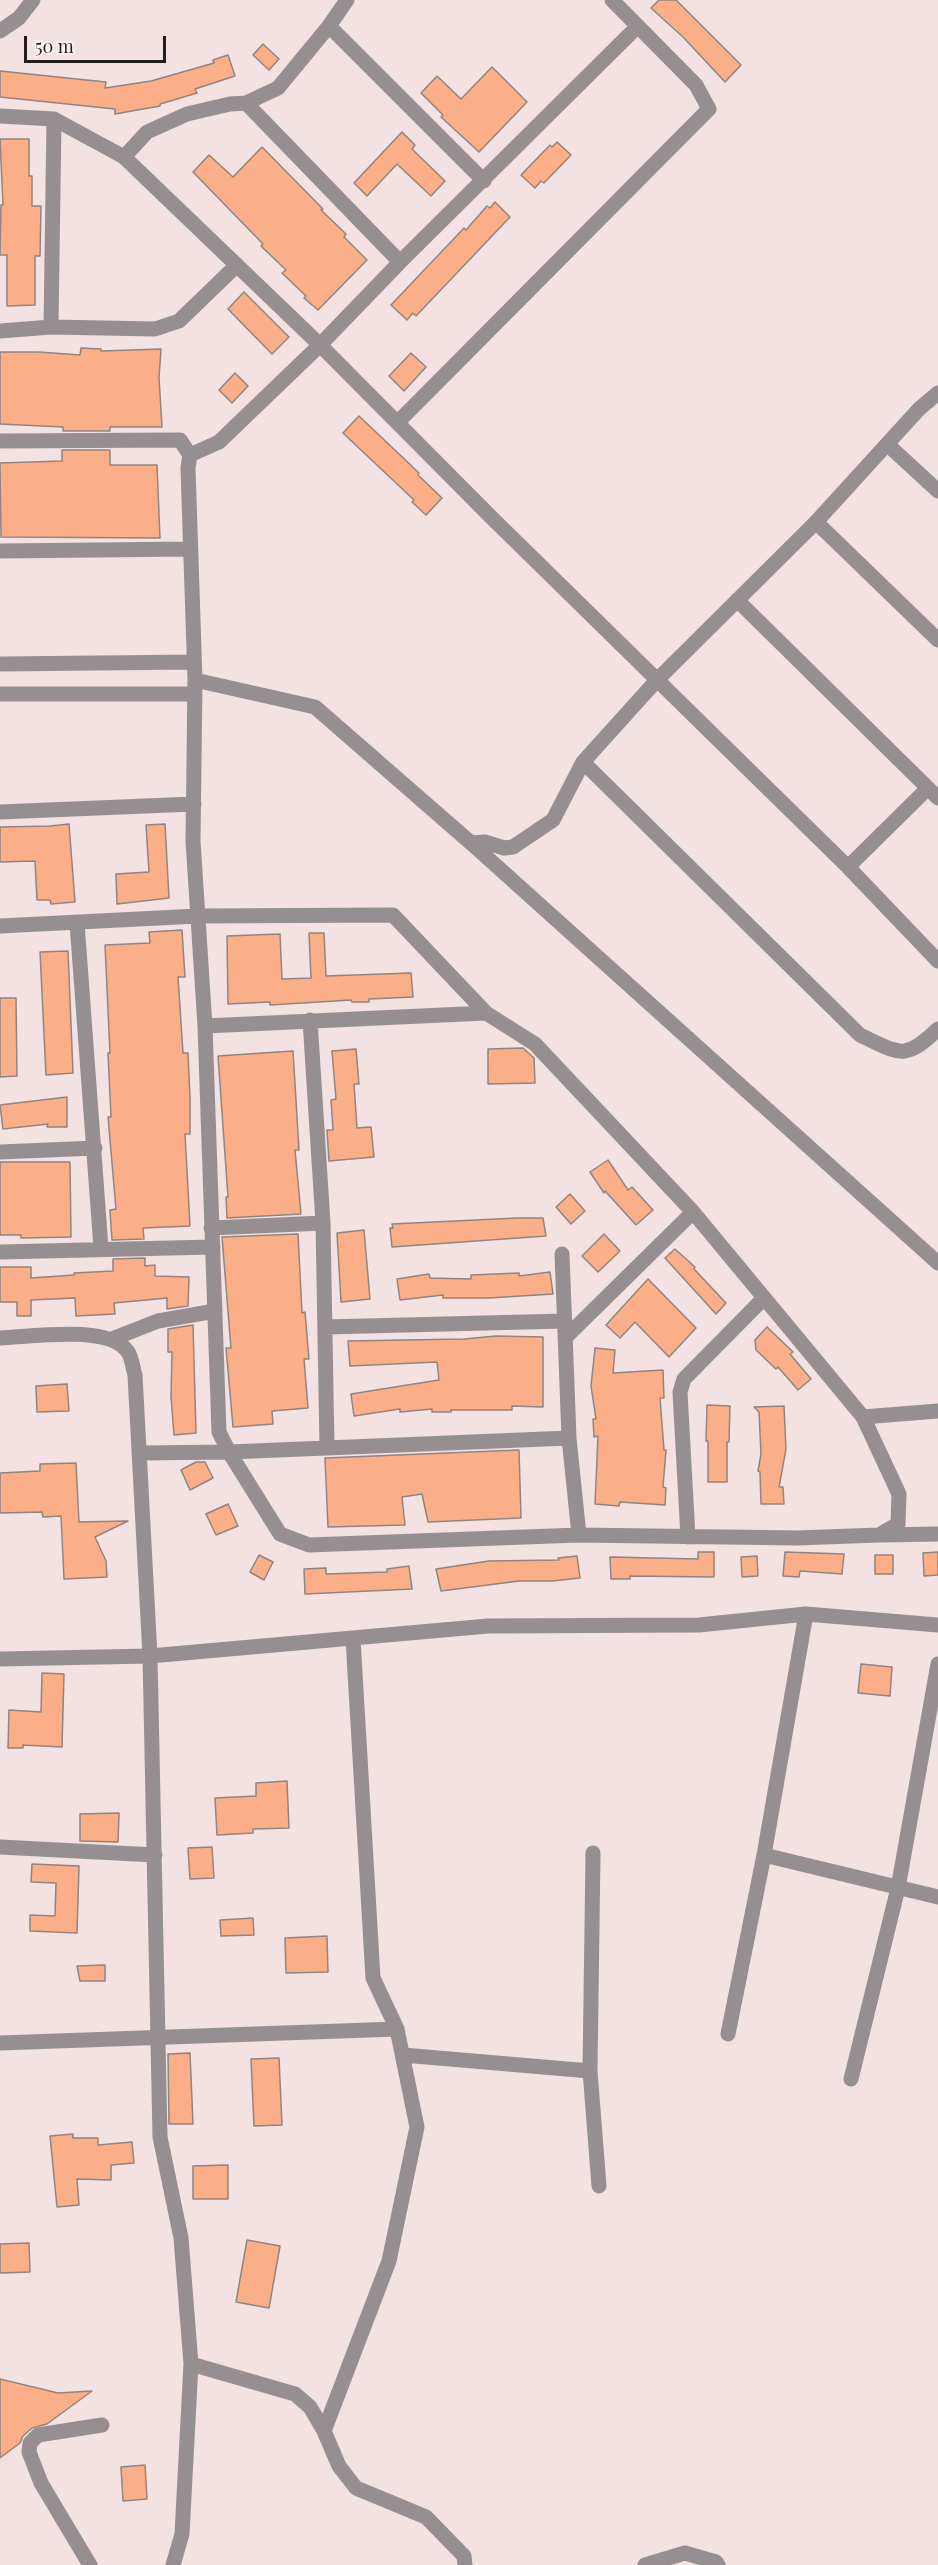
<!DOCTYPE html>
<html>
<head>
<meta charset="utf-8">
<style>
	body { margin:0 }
	#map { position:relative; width:938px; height:2565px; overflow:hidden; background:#f3e2e1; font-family:"Playfair Display",serif }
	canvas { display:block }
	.scale { position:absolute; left:24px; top:36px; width:142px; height:27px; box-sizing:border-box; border:3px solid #231d1d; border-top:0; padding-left:8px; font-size:18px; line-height:21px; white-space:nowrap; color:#231d1d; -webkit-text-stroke:4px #fef0f0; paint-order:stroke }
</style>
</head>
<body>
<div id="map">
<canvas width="938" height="2565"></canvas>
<div class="scale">50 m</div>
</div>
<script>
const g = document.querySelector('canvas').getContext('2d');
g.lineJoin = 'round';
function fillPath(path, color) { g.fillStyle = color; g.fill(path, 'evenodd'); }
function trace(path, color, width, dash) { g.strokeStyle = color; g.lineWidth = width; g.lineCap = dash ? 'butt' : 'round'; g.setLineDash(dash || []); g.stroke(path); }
const building = new Path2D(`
	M659,0H676L741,65L725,82L683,37L651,8Z
	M263,44L279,59L269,70L253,55Z
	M228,55L235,76L195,89L197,93L160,104V106L115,114V109L0,97V71L106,82L105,88L151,81L214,63L213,60Z
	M492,67L527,102L479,152L441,117L443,115L421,93L437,76L461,99Z
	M402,132L415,145L412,149L445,181L431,196L397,164L367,196L354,183Z
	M0,139H29V176H32V206H41L40,256H35V305L7,306V255H0L1,205H3Z
	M557,142L571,155L544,183L541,181L535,188L521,175L550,145L552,147Z
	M262,147L323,209L321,210L346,234L344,237L367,260L318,310L304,298L306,296L282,273L286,270L261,246L263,244L193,172L209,155L233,177Z
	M495,202L510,217L416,316L413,313L407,320L391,305L464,228L466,230L487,206L490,208Z
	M244,292L289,337L272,354L228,309Z
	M81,348L101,349V351L161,349L159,378L162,427H110V431H63V427L0,424V352H39L80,355Z
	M411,353L426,367L404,391L389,376Z
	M235,373L248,386L232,403L219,390Z
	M359,416L419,473L418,475L442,498L426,515L412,502L414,500L343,433Z
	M62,450H110V465H157L160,538L1,537L0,463L62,461Z
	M69,824L75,902L51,904L50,900H37L35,861L0,862V827L50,826Z
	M165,824L169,898L117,904L116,874L149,872L146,825Z
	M182,930L185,977H178L183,1053H188L190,1098V1134H185L190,1226L143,1228L144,1239L112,1240L110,1210L116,1209L108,1117H111L108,1053H110L105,945L150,943L149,932Z
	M309,933H324L326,976L411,973L413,997L369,999V1002H352L351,1000L270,1005V1002L228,1004L227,936L280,934L282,979L311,978Z
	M68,951L73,1073L46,1075L40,952Z
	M0,998H16L17,1076L0,1077Z
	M523,1048L534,1058L535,1083L488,1084V1049Z
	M356,1049L359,1084H354L357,1128L371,1127L374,1157L329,1161L327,1130H333L331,1100L336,1099L332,1051Z
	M293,1051L299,1150H295L301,1214L227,1218L226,1197H228L218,1056Z
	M67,1097V1127H47L48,1124L3,1129L0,1105Z
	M608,1160L628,1190L632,1187L653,1210L636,1225L605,1191L604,1193L590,1172Z
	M0,1162H70L71,1237L21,1238V1235H0Z
	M570,1194L585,1211L571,1224L556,1207Z
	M517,1218H543L546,1236L392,1247L390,1228H393L392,1224Z
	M364,1230L370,1299L341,1302L337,1233Z
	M298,1234L302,1313L305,1312L309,1359H304L308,1408L272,1411L273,1424L233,1427L226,1348H231L222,1237Z
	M604,1234L620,1251L598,1272L582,1256Z
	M675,1249L695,1267L694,1269L726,1303L716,1314L665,1258Z
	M145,1258V1266L155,1265V1276L189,1277L188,1306L167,1309V1298L114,1303L115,1314L76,1316L75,1298L31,1300V1316H17V1302H0V1267H31V1278L74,1275V1273L113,1271V1259Z
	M550,1272L553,1294L489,1298H443V1295L400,1300L397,1279L429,1274L430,1278L471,1279V1275L519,1273V1276Z
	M648,1279L696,1328L669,1357L635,1322L620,1338L606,1325Z
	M193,1325L196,1433L174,1435L171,1396L172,1352H168V1329Z
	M767,1327L793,1352L790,1354L811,1379L798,1390L778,1367L776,1369L756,1350L755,1340Z
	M496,1336L543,1337V1407L512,1406V1410H451V1412H432V1409L400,1412V1409L354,1416L351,1394L439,1380L437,1362L350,1366L348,1341L464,1339Z
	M595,1348L615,1350L613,1373L663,1370L664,1398H660L664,1450H666L663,1487L666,1488L665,1505L620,1502L619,1506L595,1504L598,1436L594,1437L593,1419H596L591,1386Z
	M67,1384L69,1411L37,1412L36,1386Z
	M707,1405L730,1406L729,1442H727V1482H708V1441H706Z
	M784,1406L786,1449L779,1487H783L784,1504H761L760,1472L758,1471L761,1454L759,1412L754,1407Z
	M519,1450L521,1518L428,1522L422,1494L402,1497L405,1525L328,1527L325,1458Z
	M196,1462H205L213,1478L190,1490L181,1470Z
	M76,1463L79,1522L128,1521L95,1537L106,1561L107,1577L64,1579L61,1516L43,1517L42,1512L0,1513V1473L40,1471V1464Z
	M228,1504L238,1526L216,1535L206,1514Z
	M698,1552H714V1577L630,1576V1579H611L610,1557L698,1559Z
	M785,1552L844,1554L842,1574L800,1571L799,1577L783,1576Z
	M938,1552V1575L924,1576L923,1553Z
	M259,1555L273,1562L264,1580L250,1572Z
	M875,1555H893V1574H875Z
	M577,1556L580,1578L552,1581H519L441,1591L436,1569L489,1561L559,1560L558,1558Z
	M757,1556L758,1576L742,1577L741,1557Z
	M409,1566L412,1589L305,1594L304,1569L326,1568V1574L387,1572V1569Z
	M861,1664L892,1667L890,1696L858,1693Z
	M42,1673L64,1674L62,1747L23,1745V1748H8L9,1710L41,1712Z
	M287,1781L289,1828L253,1829V1833L217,1835L215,1798L256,1796V1783Z
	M119,1813L118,1842L80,1841V1814Z
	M212,1847L214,1878L190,1879L188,1848Z
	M32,1864L79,1866L77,1933L30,1931V1915L55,1916L56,1883L31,1882Z
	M253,1918L254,1935L221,1936L220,1920Z
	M327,1936L328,1972L286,1973L285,1938Z
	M105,1965V1981H80L77,1966Z
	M190,2053L193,2124H169L168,2054Z
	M279,2058L282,2125L254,2126L251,2059Z
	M73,2134V2138H98V2145L132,2142L134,2163L111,2165V2180L77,2179L79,2205L57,2207L50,2136Z
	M228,2165V2199H193V2166Z
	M247,2240L280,2246L269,2308L236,2302Z
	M29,2243L30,2272L0,2273V2244Z
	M0,2379L58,2393L92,2391L47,2424L32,2428L23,2436L20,2443L0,2458Z
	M145,2465L147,2499L123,2501L121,2467Z`);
fillPath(building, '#faaf89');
trace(building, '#92847e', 1.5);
trace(new Path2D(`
	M329,26L484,181
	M0,31L19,18L33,0
	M246,103L400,262
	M0,116L54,119L124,157L320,345L492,518L848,867L938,961
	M124,157L147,132L187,114L230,104L246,103L278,88L329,26L347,0
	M51,327L155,329L179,321L237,265
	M0,331L51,327L54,119
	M398,422L709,109L696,85L612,0
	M0,441L180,440L190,455L188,468L195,680L315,707L471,843L485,842L504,848L513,847L553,820L583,762L657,680L816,522L919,409L938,393
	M888,445L938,491
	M190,455L219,442L320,345L400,262L638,26
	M816,522L938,640
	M0,551L190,549
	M737,600L938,798
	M0,664L194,662
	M195,680L193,841L205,1026L219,1432L229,1452L280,1534L309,1545L579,1535L797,1538L879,1535L898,1524L899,1494L863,1417L693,1212L535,1044L486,1013L205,1026
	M0,694H195
	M583,762L860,1035C899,1053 904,1062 938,1029
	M0,812L194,804
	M471,843L938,1263
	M848,867L928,788
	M77,923L101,1248
	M0,926L198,916L393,915L486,1013
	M310,1020L323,1223L327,1447
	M0,1152L95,1148
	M211,1228L323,1223
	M0,1252L213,1247
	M562,1254L569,1438L579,1535
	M325,1327L565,1321
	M566,1337L693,1212
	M0,1338C31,1337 109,1324 128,1352C132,1358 133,1369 135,1375L150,1656L160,2137L181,2238L191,2364L182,2534L173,2565
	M112,1339L158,1321L215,1311
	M863,1417L938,1411
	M140,1453L229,1452L569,1438
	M882,1535L938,1534
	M688,1537L680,1392L684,1379L764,1298
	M0,1659L150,1656L488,1626L699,1625L806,1614L938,1625
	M0,1847L155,1855
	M593,1853L590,2071L599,2186
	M764,1855L938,1897
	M728,2034L764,1855L806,1614
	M0,2043L397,2029
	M403,2055L590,2071
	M851,2079L898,1888L938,1664
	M191,2364L295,2394L310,2407L324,2431L339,2466L356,2488L426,2517L464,2556L465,2565
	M324,2431L389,2261L417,2127L397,2029L373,1978L353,1639
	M90,2565L41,2483L29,2452L30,2443L38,2435L102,2425
	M645,2565L685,2553L716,2562L718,2565`), '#958f91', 15);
</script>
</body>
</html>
